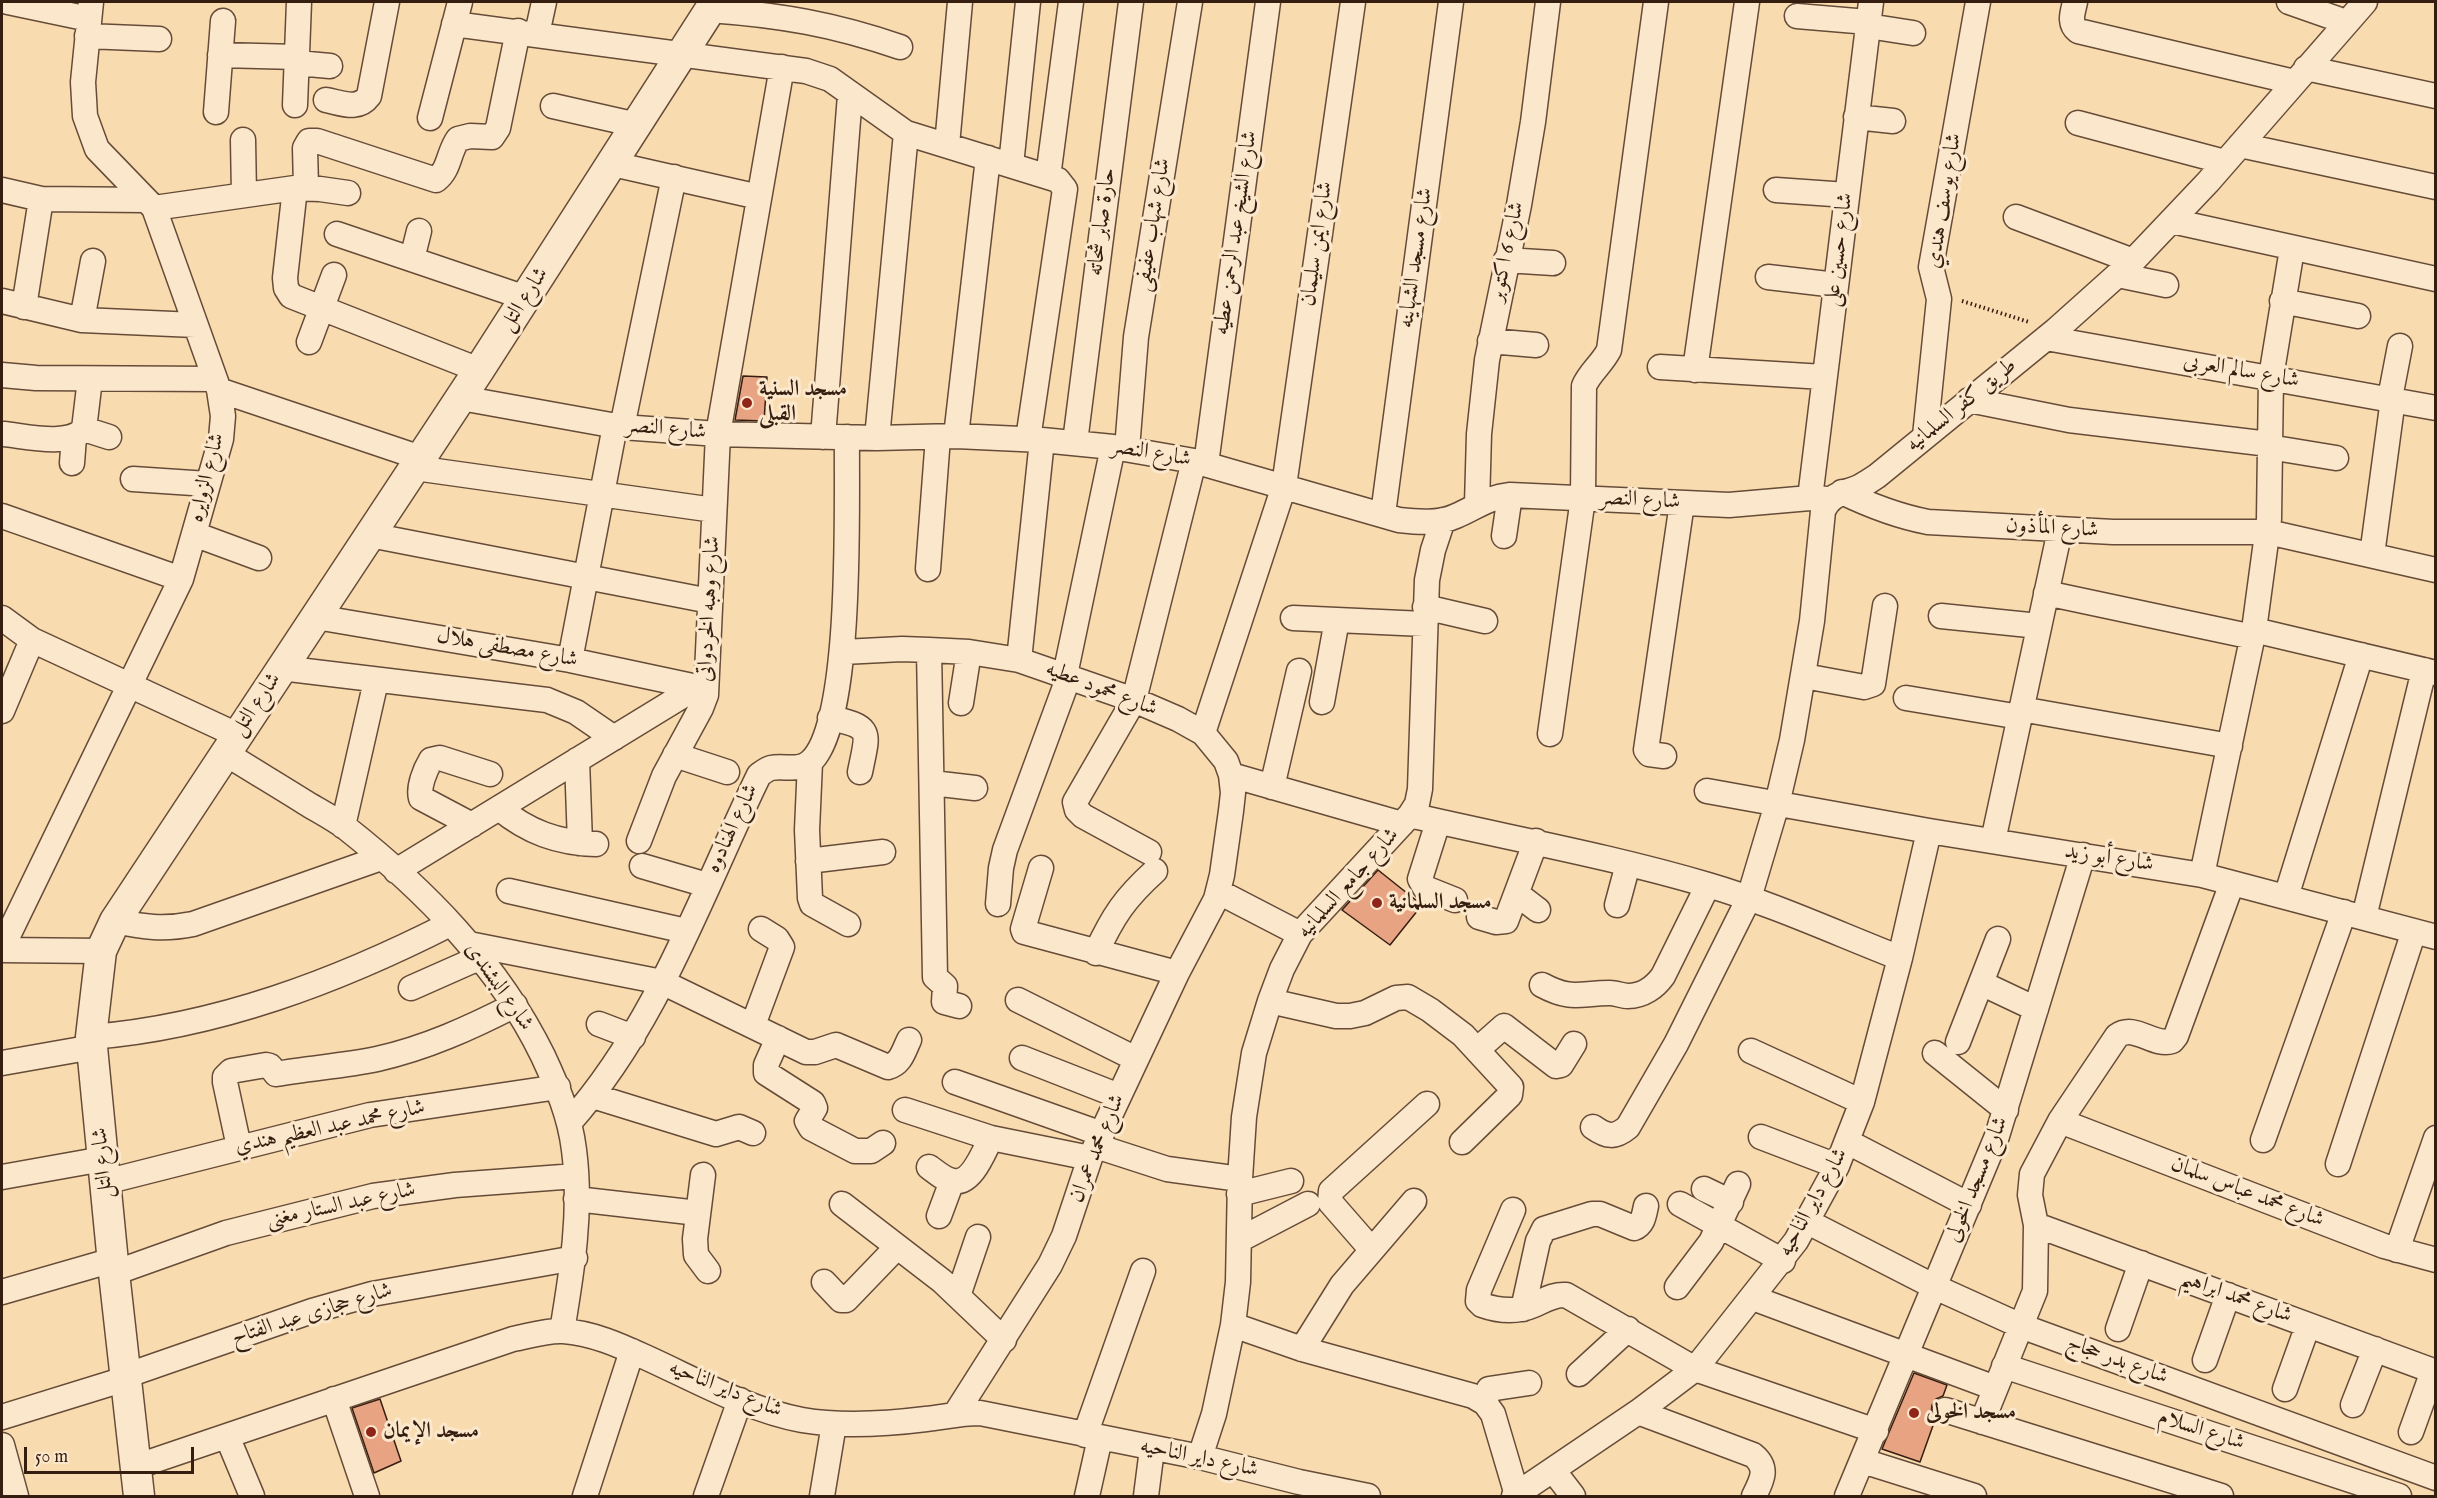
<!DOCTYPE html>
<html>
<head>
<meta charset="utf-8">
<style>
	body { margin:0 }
	#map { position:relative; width:2437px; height:1498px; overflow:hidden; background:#f9dbb0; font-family:"IM FELL English",serif }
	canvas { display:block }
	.frame { position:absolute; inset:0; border:3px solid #351d10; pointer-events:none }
	.scale { position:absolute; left:24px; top:1447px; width:170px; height:27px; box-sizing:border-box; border:3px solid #351d10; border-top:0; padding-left:8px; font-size:18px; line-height:21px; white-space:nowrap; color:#351d10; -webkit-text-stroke:4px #fbe8cc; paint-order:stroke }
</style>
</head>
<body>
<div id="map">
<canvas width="2437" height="1498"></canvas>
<div class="frame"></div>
<div class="scale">50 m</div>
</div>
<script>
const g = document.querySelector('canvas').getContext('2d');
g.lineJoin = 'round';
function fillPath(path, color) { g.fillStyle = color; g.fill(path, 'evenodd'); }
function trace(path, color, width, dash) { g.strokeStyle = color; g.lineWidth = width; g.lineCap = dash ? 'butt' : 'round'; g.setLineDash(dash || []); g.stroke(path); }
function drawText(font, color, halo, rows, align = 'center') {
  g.font = font + ' "IM FELL English",Amiri,serif'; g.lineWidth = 6; g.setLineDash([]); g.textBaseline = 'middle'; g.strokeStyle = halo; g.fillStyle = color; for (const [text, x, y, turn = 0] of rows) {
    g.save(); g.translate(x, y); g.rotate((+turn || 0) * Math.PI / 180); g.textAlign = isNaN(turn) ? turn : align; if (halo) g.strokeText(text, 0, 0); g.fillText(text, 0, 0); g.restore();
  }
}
const building = new Path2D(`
	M743,376L767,377L764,421L735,420Z
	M1378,870L1422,905L1390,945L1342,910Z
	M1914,1373L1947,1385L1943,1396L1936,1399L1932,1405L1931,1413L1935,1420L1920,1462L1882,1449Z
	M380,1399L401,1461L374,1473L352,1408Z`);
fillPath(building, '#e8a383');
trace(building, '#351d10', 1.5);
const minor = new Path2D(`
	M8,2L89,19
	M2075,2C2073,12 2068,23 2078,31L2294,82
	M2289,2L2346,22
	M709,10C780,15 833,24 900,47
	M1797,16L1868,22
	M454,24L806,71L830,79L906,133L1058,180L1065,189L1028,439
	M1868,26L1913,33
	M537,34L544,2
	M87,36L159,39
	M220,55L297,57
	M297,63L330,66
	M2306,68L2436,96
	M326,100C342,103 358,111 369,96L387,2
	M295,105L299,2
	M553,106L637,125
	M216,112L223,21
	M1856,117L1893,121
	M430,118L460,2
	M2078,123L2225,162
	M243,140L244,195
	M947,145L960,2
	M2240,145L2436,187
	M613,164L759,197
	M1011,165L1028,2
	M1048,177L1071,2
	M306,187L305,148L309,141H317L436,180C450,169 448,153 458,139L470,136L492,137L498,128L518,31
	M295,188L285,278L286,288L291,296L479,370
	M2,190L41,199L146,200
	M1776,190L1847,195
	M154,208L295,188L320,189L348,193
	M2016,217L2133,261
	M2172,221L2436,279
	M337,234L526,298
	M412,259L419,231
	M1506,260L1553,263
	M2118,275L2166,285
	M1768,277L1836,285
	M2,301L82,320L195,325
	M2282,301L2358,316
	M24,307L41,199
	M82,320L93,261
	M2046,338L2436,408
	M1490,341L1536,345
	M309,342L334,275
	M1660,367L1824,377
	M1695,370L1747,2
	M2,375L36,378L215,379
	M219,390L421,458
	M461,398L622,427L718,434L877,438L956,436L1042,440L1113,447L1194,461L1399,520C1417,522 1439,524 1456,516C1475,508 1488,497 1510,495L1729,505L1810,498L1829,499
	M2390,398L2400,346
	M1969,400L2069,420L2269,444
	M622,427L674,177
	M84,429L109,437
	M4,434C25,436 69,447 84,429L90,379
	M956,436L988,158
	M1925,436L1939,299L1931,267L1978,2
	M823,437L850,95
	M877,438L906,133
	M1075,442L1131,2
	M2269,447L2336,458
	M1127,449L1136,337L1190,2
	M72,463L74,437
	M1206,464L1268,2
	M415,468L714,510
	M133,479L208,484
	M1842,492C1871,506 1897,516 1928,522L2113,532H2268L2436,570
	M1810,498L1871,2
	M1477,504L1479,434L1487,360L1519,205L1533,122L1548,2
	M1383,514L1451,2
	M2,516L181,579
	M194,534L259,558
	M370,535L710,601
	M1504,536L1510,495
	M2372,555L2393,399
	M928,569L938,437
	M2046,593L2253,637
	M1425,607L1485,621
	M1941,616L2039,626
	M316,617L570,660L697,687
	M2,618L32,640L237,735
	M1293,618L1424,624
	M2254,630L2436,673
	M929,650L935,977L945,986L944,1002L959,1006
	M843,652L902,649L929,650L969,652L1019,660L1134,700L1178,719L1203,733L1226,761L1231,775L1233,793L1231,811L1222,875L1216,899L1177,973L1090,1158L1064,1236L1050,1265L956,1413
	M570,660L615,426
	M1019,660L1042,440
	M281,668L547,700L576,712L614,738
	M1065,675L1113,447
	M1804,676L1864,687L1873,684L1885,606
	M1906,698L2020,717
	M1322,702L1337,620
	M961,703L969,652
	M2021,709L2230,746
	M2,711L32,640
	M830,718C874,727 868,732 860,772
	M1203,733L1284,486L1353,2
	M1550,734L1583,498L1584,386C1590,372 1602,364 1609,350L1656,2
	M225,753C252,770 279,786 306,803C319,811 333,818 345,827C425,890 498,964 543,1056C557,1086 570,1116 574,1150C582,1211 572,1271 562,1331
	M675,755L727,772
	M1664,756L1649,754L1646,750L1682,503
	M577,760L580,843
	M810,762L807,830L810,898L812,904L848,924
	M1231,775L1402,824
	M932,783L975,788
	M1272,787L1299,671
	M1707,791L1929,831L2202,875L2436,937
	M499,808C528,832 558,843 596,844
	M1410,815C1509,838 1610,856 1708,885C1773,904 1836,933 1900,958
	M1438,822L1420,879L1425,888L1455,900
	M472,825L421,798C418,787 425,770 431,760L440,758L490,774
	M343,826L376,681
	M639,841L664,776L701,708L706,695L718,434L782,67
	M1993,841L2060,530
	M1149,852L1083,816L1077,810L1075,802L1134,700L1194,461
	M808,861L883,852
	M642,866L707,885
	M1041,868L1023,929L1024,932L1177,973
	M396,871L705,682
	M2202,875L2254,630L2269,519L2271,377L2292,249
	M509,891L686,931
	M1219,892L1300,934
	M1517,894L1538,910
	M2286,897L2361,655
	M998,904L1001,868L1005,850L1069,676
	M1617,905L1628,864
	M1479,917L1496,922L1506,921L1536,841
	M2364,917L2424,670
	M115,921C144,927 163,930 193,924L381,858
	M469,944L662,982L806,1052H815L836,1045L888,1067C901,1064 904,1050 909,1040
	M2,948L181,579L221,439L223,416L219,390L154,208L97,149L85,116L83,82L91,2
	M2,950L101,951
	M1096,953C1113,916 1125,898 1155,871
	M1981,983L2036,1009
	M1542,985C1572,1001 1579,993 1610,993C1616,993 1622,996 1628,996C1643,996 1655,987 1663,976L1708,885
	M411,988L481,957
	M1018,1000L1136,1059
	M1270,1001L1336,1016H1350L1365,1013L1396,998L1408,997L1430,1010L1463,1035L1511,1087L1510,1095L1462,1142
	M599,1024L633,1037
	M753,1025L782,947L777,939L761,929
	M91,1037C217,1027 338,981 450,924
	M778,1038L766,1065V1073L813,1103L815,1108L807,1121L811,1128L855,1151H871L883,1143
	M1958,1042L1998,939
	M1478,1049L1504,1026L1556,1066L1561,1065L1574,1044
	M1751,1051L1862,1102
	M1935,1053L2006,1110
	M1022,1058L1119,1096
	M2,1063L93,1047
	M955,1082L1102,1134
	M593,1096L716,1134L739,1127L753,1133
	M905,1110L991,1138L1090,1158
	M2060,1121L2384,1246L2436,1260
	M569,1123C658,1023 701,894 759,775C762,773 767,769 771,768C784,765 798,772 810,762C854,725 846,498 847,437
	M1593,1127C1607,1137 1615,1138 1628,1127L1676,1044L1749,898L1777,804L1792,740L1812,621L1823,511C1831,493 1843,494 1859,487C1865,484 1871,480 1877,476L2056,330L2133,261L2208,182L2365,2
	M1761,1137L1837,1166
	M2263,1140L2344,912
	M1848,1142L1969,1205
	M1096,1146L1167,1169L1240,1179
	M239,1147L225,1082V1077L231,1071L266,1065L270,1066L276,1074C309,1068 344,1066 377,1059C426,1048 470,1028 515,1005
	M2338,1164L2414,931
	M929,1167C936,1172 945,1180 953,1181C972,1185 984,1151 991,1138
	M703,1175L695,1239L696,1255L708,1271
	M2,1177L103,1159
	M105,1182L370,1115L558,1087
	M1704,1189L1731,1202
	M1239,1194L1291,1181
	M576,1199L698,1213
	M842,1204L942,1281L1004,1340
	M1680,1204L1783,1261
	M1513,1210L1479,1290L1478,1301L1482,1305C1499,1311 1518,1312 1534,1305C1545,1300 1554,1294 1566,1295L1695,1369L1876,1431
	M939,1216L952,1181
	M1808,1222L1935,1287L2021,1326L2436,1478
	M2036,1225L2436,1372
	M1239,1240L1308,1204
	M1371,1249L1330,1202L1331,1191L1427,1104
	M2397,1250L2436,1138
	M114,1273L226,1233L373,1196L455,1185L576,1176
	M824,1282L841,1300H846L897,1247
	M1677,1287L1711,1242L1738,1184
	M2,1292L113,1260
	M958,1296L978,1237
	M1753,1298L1995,1388
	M1523,1309L1538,1241L1544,1229L1592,1214H1600L1634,1228C1643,1225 1644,1215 1646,1206
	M1233,1325L1302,1349L1473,1396L1485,1403L1493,1414L1517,1495
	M2118,1329L2141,1263
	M1302,1349L1342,1285L1414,1201
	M2205,1360L2228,1295
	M2004,1366L2399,1496
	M1579,1374L1628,1329
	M125,1376L312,1311L372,1294L575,1258
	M2285,1389L2308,1325
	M334,1399L367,1496
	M1485,1403L1489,1389L1529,1383
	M2353,1405L2375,1349
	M1945,1410L2221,1496
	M1638,1412L1753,1455C1769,1468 1762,1480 1754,1496
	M2,1417L125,1379
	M1982,1422L2035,1291L2036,1225L2030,1195L2032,1174L2060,1121L2117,1036C2135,1023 2153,1047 2172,1041L2176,1036L2232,883
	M2411,1432L2433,1371
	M1085,1435L1143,1271
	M227,1436L252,1496
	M2,1445L16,1496
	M1200,1457L1214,1414L1233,1325L1238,1282L1240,1179L1244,1117L1254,1053L1270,1001L1282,969L1300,934L1410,815L1417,804L1420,789L1427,580L1433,550L1443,520
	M1863,1461L1974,1496
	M135,1467L513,1339C529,1336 547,1330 563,1331C592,1333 619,1345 645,1357C696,1380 748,1410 802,1420C842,1427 886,1424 926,1419C944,1417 961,1413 980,1413L1200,1457L1299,1482L1368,1496
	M1553,1470L1573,1496
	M585,1496L632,1351
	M706,1496L740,1400
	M822,1496L834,1424
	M1087,1496L1100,1438
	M1146,1496L1152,1449
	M1514,1496L1638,1412L1695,1369L1796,1241L1837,1166L1862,1102L1900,958L1929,831
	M1847,1496L1997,1136L2083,855`);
const tertiary = new Path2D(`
	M139,1496L114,1273L91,1037L101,951L115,921L479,370L715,2`);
trace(minor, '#664c38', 27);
trace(tertiary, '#664c38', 33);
trace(new Path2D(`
	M1962,301L2029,322`), '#351d10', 4, [1.5, 3]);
trace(minor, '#fbe8cc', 24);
trace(tertiary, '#fbe8cc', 30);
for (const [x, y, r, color] of [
	[747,403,6,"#8f2418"],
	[1377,903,6,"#8f2418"],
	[1914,1413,6,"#8f2418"],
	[371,1432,6,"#8f2418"]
]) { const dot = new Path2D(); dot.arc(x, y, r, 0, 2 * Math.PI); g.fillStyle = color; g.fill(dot); trace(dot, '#fbe8cc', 2); }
drawText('22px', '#351d10', '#fbe8cc', [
	["شارع يوسف هندي",1945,201,-81],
	["حارة صابر شحاته",1103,222,-83],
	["شارع شهاب عفيفى",1154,225,-81],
	["شارع الشيخ عبد الرحمن عطيه",1237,233,-82],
	["شارع ايمن سليمان",1318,244,-82],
	["شارع حسين على",1840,250,-83],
	["شارع 6 اكتوبر",1508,252,-78],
	["شارع مسجد الشهاينه",1417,258,-82],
	["شارع التل",525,300,-57],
	["شارع سالم العربى",2241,372,10],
	["طريق كفر السلمانيه",1962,406,-39],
	["شارع النصر",666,430,5],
	["شارع النصر",1151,454,10],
	["شارع الزوايره",208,478,-76],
	["شارع النصر",1640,501,3],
	["شارع المأذون",2052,529,3],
	["شارع وهبه الخردواتى",710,609,-87],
	["شارع مصطفى هلال",507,649,10],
	["شارع محمود عطيه",1101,690,21],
	["شارع التل",257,705,-56],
	["شارع الهنادوه",733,829,-65],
	["شارع أبو زيد",2109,859,9],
	["شارع جامع السلمانيه",1349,884,-48],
	["شارع البشندى",498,987,55],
	["شارع محمد عبد العظيم هندي",330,1128,-12],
	["شارع محمد عمران",1098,1149,-68],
	["شارع التل",104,1163,-95],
	["شارع مسجد الخولى",1978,1180,-68],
	["شارع محمد عباس سلمان",2247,1193,21],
	["شارع داير الناحيه",1814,1203,-61],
	["شارع عبد الستار مغنى",341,1206,-12],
	["شارع محمد ابراهيم",2236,1298,20],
	["شارع حجازى عبد الفتاح",312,1315,-17],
	["شارع بدر حجاج",2117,1361,20],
	["شارع داير الناحيه",725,1390,22],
	["شارع السلام",2201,1431,18],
	["شارع داير الناحيه",1199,1459,12]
]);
drawText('bold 22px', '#351d10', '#fbe8cc', [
	["مسجد السنية",759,390],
	["القبلى",759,415],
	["مسجد السلمانية",1389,903],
	["مسجد الخولى",1926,1413],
	["مسجد الإيمان",383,1432]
], 'left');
</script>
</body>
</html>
